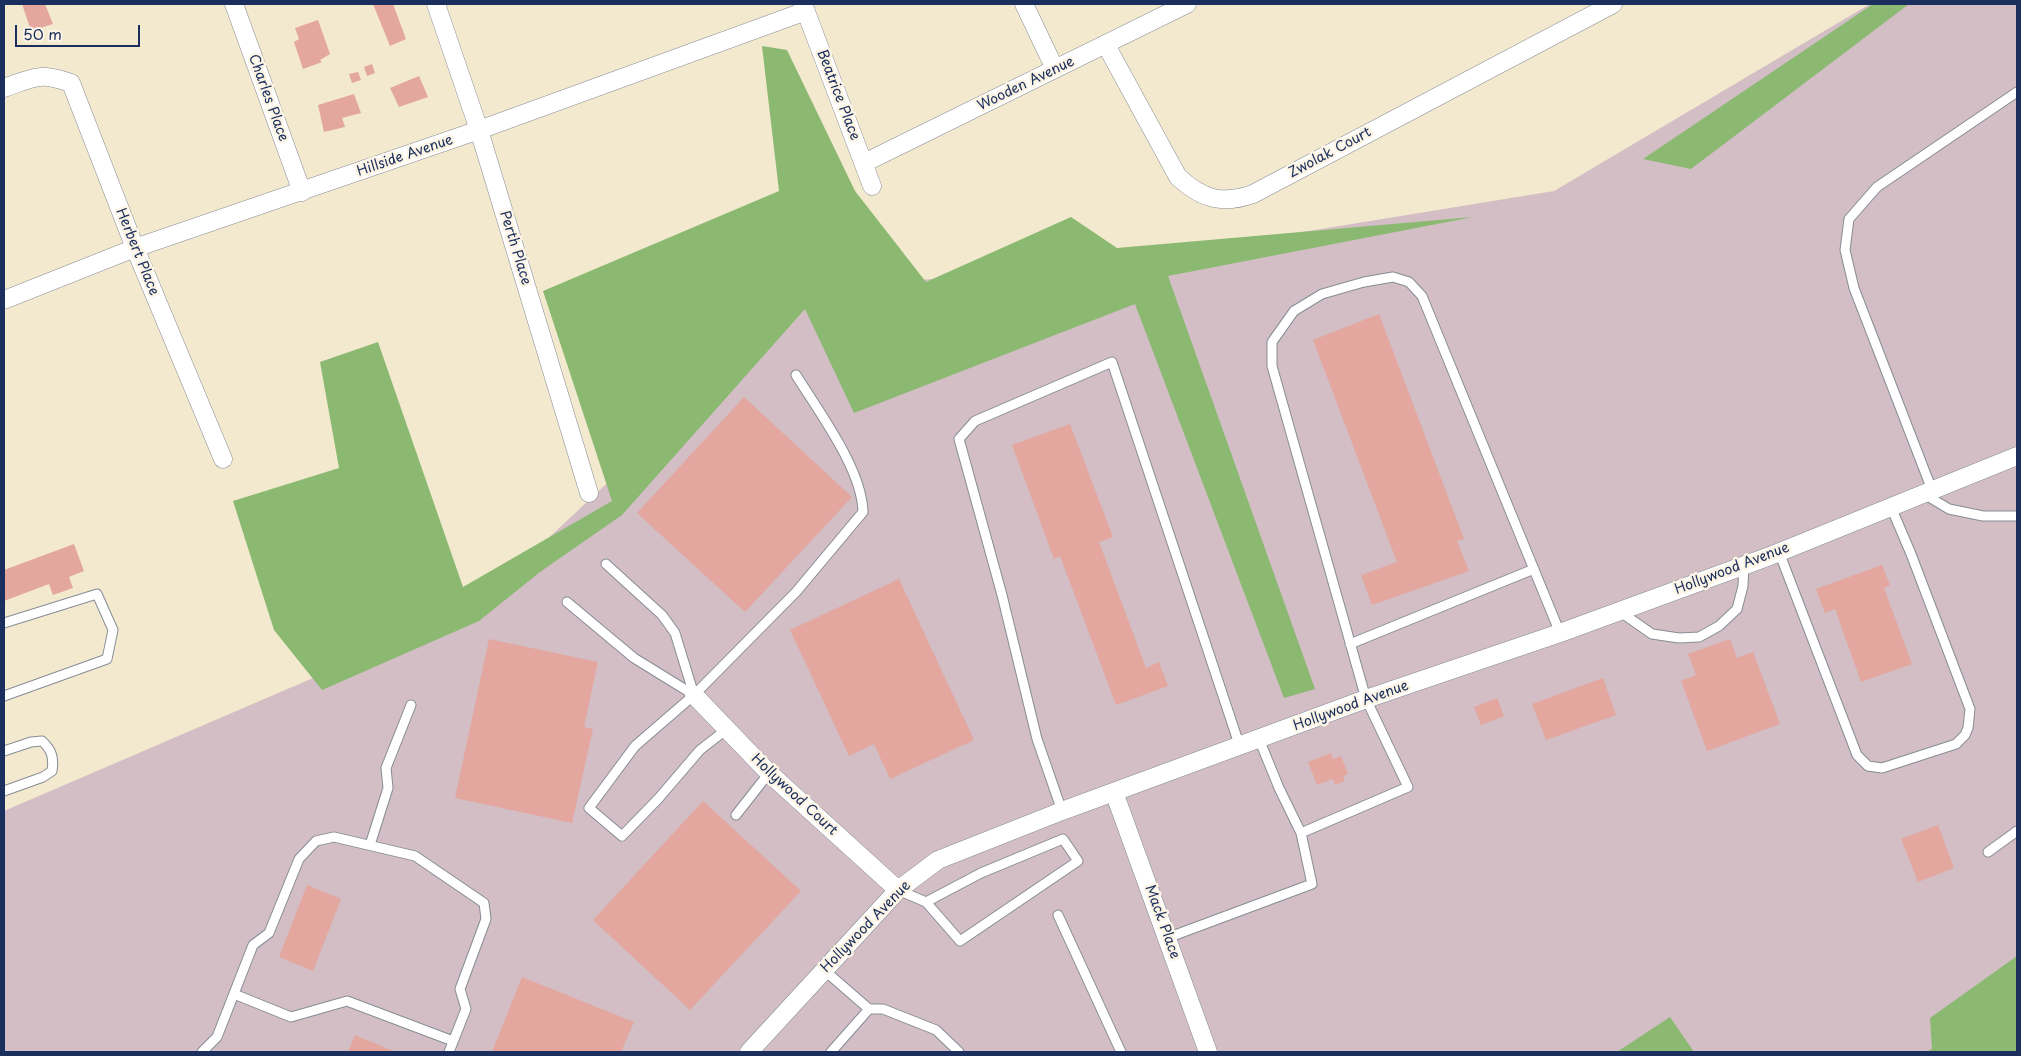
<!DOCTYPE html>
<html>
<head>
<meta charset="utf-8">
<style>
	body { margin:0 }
	#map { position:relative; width:2021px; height:1056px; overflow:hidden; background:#f3e9ce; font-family:"Playpen Sans",sans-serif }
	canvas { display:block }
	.frame { position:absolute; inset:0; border:5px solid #1b2f5e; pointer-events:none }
	.scale { position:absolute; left:15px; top:25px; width:125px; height:22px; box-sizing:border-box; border:2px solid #1b2f5e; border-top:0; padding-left:6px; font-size:15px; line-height:18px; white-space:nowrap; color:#1b2f5e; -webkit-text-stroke:4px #fcf5e5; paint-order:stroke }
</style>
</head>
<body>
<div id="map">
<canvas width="2021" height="1056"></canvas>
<div class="frame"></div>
<div class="scale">50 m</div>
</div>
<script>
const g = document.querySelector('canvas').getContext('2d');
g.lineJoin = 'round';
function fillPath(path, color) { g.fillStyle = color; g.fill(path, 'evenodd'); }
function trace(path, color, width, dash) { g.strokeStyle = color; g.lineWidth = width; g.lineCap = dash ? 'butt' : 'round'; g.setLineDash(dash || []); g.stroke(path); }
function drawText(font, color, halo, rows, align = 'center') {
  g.font = font + ' "Playpen Sans",sans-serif'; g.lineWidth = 5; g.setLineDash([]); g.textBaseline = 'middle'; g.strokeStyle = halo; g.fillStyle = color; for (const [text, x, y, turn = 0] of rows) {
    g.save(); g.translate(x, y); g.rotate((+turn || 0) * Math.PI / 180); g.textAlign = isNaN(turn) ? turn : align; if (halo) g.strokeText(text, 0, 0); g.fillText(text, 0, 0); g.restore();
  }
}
fillPath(new Path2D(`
	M1870,4H2017V1052H4V811L378,650L480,602L817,287L1076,269L1554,191Z`), '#d2bec4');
fillPath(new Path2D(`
	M1873,4H1909L1691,169L1643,159Z
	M762,46L787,50L855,191L926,282L1071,217L1117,248L1473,217L1168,276L1315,689L1284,698L1135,304L854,413L805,309L622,515L540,572L479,621L322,690L274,630L233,501L339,468L320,362L378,342L463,587L612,501L543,291L779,191Z
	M2017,956V1052H1926L1932,1049L1930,1018Z
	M1670,1017L1694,1052H1617Z`), '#8bb972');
fillPath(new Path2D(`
	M22,4H45L53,24L31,31Z
	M373,4H393L406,39L390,46Z
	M318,20L330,54L320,60L322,62L303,69L294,42L299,39L295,28Z
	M372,64L375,73L367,76L364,67Z
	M358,72L361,80L352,83L349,74Z
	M419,76L428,97L399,107L390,88Z
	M354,94L361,113L342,118L345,127L324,132L318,105Z
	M1379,314L1464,539L1457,541L1469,571L1372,605L1361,575L1397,562L1313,340Z
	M744,397L852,497L745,612L637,513Z
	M1070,424L1113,537L1099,542L1146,668L1159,662L1168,686L1116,705L1060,556L1054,559L1012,445Z
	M74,544L84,571L69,577L73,588L53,595L49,584L4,601V570Z
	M1882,565L1890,585L1884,588L1912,664L1861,682L1835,609L1825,613L1816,589Z
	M899,579L974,740L890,779L874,744L849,756L790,630Z
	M489,639L598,662L584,727L593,729L572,823L455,798Z
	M1730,639L1737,658L1753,652L1780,724L1707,751L1681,681L1696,675L1688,654Z
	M1603,678L1616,715L1546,740L1532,704Z
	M1497,698L1504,716L1481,725L1474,707Z
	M1331,753L1333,759L1341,756L1348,774L1343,776L1345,781L1335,785L1333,779L1317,785L1308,762Z
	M703,801L801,891L690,1010L593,920Z
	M1938,825L1954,868L1918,882L1901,839Z
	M307,885L341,899L313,971L279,957Z
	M522,977L634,1022L621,1052H492Z
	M355,1035L396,1052H348Z`), '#e3a79f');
const lane = new Path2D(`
	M1932,490L1854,288L1845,250L1849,219L1877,187L2017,92
	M1924,494L1949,509L1983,516H2017
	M1779,552L1857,755L1868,766L1882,768L1956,744L1965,735L1968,728L1970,709L1911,554L1891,507
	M606,564L662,615L675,633L694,695
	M567,602L634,658L694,695
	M1619,611L1652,634L1679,638L1699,637L1719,626L1737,609L1743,586L1744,565
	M4,623L97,594L113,630L107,659L4,696
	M1350,644L1534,569
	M727,729L700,750L658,799L622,836L589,808L635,746L694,695L796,592L863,512C862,469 819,412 796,375
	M4,751L31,742L42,741C52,750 54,758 52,771L43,777L4,791
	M1062,811L1037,739L1002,595L959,439L975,421L1112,362L1240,747
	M736,815L769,773
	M1301,833L1408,787L1366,699L1272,366V342L1294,311L1322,294L1364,282L1393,277L1409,282L1422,296L1560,633
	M370,845L388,788L386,768L411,705
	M1988,852L2017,831
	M898,890L926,902L960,941L1078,861L1063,839L981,873L926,902
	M1058,915L1121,1052
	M1167,938L1312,884L1301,833L1279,788L1259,739
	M824,970L869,1009H883L936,1030L959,1052
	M234,994L291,1017L347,1001L453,1041
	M202,1052L217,1037L253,945L269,933L299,859L316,841L334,837L415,856L484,903L486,919L460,989L466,1009L449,1052
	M831,1052L869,1009`);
const street = new Path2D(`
	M234,4L302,192
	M436,4L479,130L589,493
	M803,4L872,186
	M1024,4L1055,69
	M1106,45L1178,177C1202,199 1222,205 1253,194L1613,4
	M4,88C35,77 39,72 71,83L135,248L223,459
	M864,163L1187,4
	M4,300L135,248L479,130L806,11
	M694,695L769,773L898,890
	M1114,792L1208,1052
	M749,1052L898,890L938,860L1062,811L1366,699L1560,633L1770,556L2017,456`);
trace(lane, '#878c96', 11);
trace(street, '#878c96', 19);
trace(lane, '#fff', 9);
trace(street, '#fff', 18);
drawText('14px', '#1b2f5e', '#fcf5e5', [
	["Wooden Avenue",1026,84,-26],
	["Beatrice Place",838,95,69],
	["Charles Place",268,98,70],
	["Zwolak Court",1330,153,-28],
	["Hillside Avenue",405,156,-19],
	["Perth Place",515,248,73],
	["Herbert Place",137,252,68],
	["Hollywood Avenue",1732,569,-21],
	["Hollywood Avenue",1351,706,-20],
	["Hollywood Court",794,795,43],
	["Mack Place",1162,922,70],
	["Hollywood Avenue",866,927,-46]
]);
</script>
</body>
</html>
